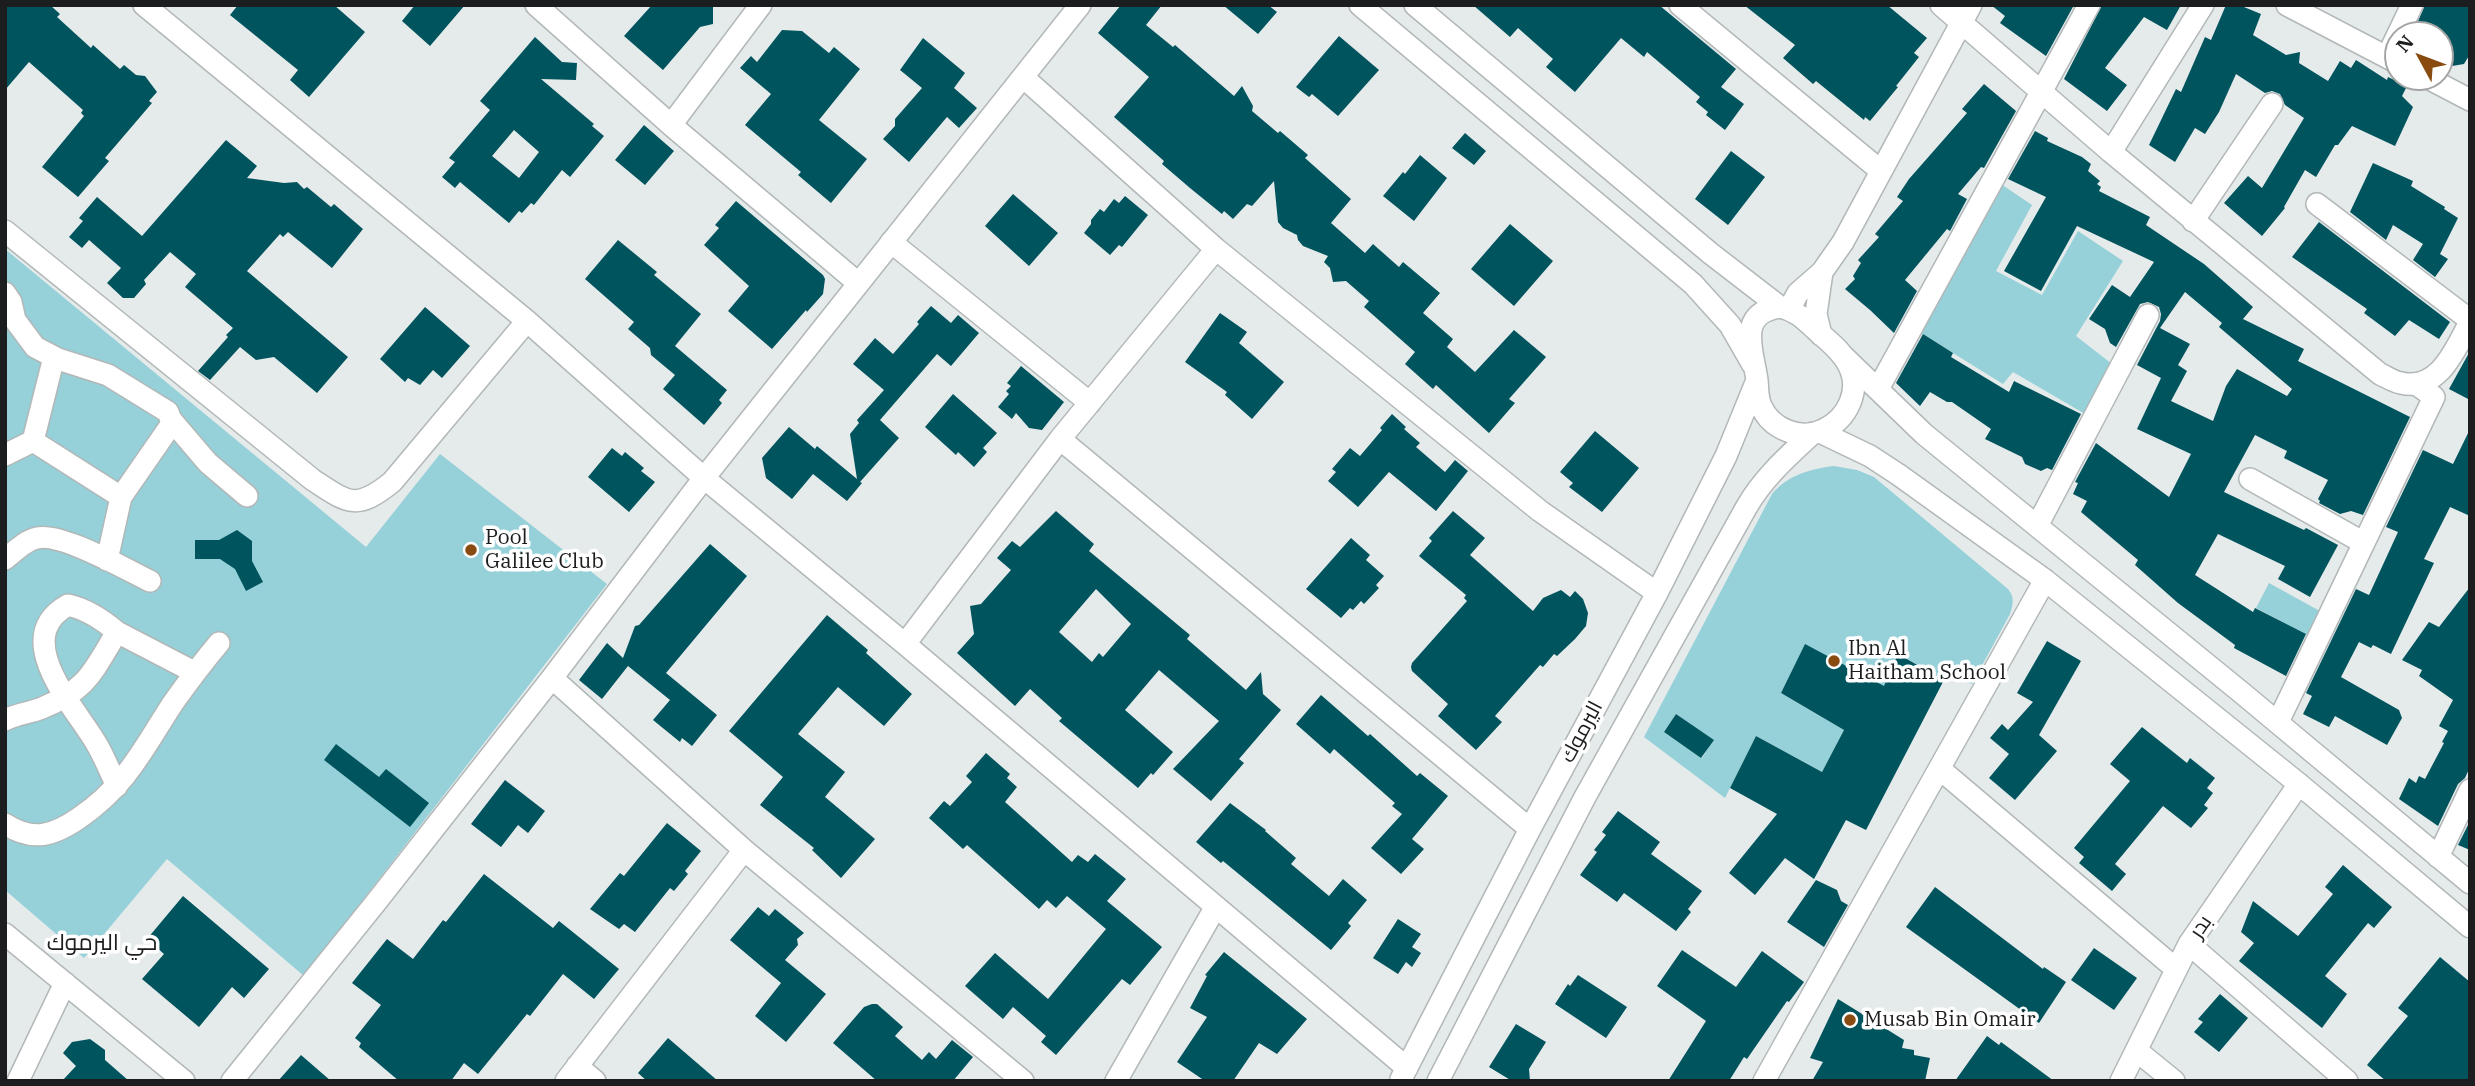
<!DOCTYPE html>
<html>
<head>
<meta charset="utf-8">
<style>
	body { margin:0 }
	#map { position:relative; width:2475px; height:1086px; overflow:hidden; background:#e5eaeb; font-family:"IBM Plex Serif",serif }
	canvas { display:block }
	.frame { position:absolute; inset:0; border:7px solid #1b1d1e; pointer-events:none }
	.north { position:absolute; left:2384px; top:21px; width:70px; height:70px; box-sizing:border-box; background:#fff; border:2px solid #a4a5a5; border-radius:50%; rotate:311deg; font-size:19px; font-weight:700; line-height:28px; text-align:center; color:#1b1d1e }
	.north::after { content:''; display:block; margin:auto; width:24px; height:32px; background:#894b10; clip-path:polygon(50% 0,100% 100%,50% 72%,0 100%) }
</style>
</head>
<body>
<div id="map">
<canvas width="2475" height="1086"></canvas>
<div class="frame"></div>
<div class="north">N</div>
</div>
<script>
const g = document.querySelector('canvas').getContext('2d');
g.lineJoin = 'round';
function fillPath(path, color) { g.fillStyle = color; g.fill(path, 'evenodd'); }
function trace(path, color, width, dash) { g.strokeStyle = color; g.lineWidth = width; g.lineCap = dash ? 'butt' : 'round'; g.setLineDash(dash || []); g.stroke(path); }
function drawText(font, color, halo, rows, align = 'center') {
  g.font = font + ' "IBM Plex Serif",Cairo,serif'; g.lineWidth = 7; g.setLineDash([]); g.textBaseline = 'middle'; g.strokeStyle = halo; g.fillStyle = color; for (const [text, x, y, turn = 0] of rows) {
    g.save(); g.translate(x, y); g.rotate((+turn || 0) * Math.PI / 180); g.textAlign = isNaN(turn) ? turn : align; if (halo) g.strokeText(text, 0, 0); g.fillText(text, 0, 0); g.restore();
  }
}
fillPath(new Path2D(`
	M1998,182L2032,205L1996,271L2042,295L2078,231L2123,261L2076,336L2112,364L2085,414L2013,372L2003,384L1919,332Z
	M5,249L366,547L440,454L607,584L304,976L167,859L84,958L5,890Z
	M1834,466L1857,470L1874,477L2008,589C2015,598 2013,604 2010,614L1972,684L1952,677L1947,682L1899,654L1880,696L1805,645L1781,693L1844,730L1822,772L1756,736L1725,798L1644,737L1772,494C1788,475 1810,469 1834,466ZM1676,714L1713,740L1702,758L1664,732Z
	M2269,583L2327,615L2315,639L2256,608Z`), '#96d1d9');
fillPath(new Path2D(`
	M5,5H50L60,14L57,17L91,48L93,45L120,69L124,65L136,75L145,76L157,92L149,101L152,103L105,158L109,161L78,197L42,167L84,116L81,113L83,110L29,62L5,90Z
	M238,5H334L365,32L309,97L290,80L298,70L230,15Z
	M415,5H465L430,46L402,21Z
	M652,5H713V24L700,27L663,70L624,36Z
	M1121,5H1162L1146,25L1173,47L1175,45L1234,96L1242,86L1253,106L1252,111L1278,133L1280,131L1308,155L1305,158L1351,199L1331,223L1365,253L1373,244L1399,267L1403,262L1440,293L1423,313L1453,339L1447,347L1475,372L1514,330L1546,357L1509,399L1515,403L1489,433L1436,385L1433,389L1405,364L1415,352L1364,307L1369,301L1346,281L1333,282L1330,268L1324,262L1328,256L1303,246L1298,240L1297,235L1283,228L1278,222L1274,181L1252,206L1247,204L1233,219L1224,211L1222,214L1190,188L1162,164L1164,161L1114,117L1149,77L1098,33Z
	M1223,5H1268L1277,12L1258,34Z
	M1473,5H1659L1736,69L1721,87L1744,104L1725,130L1706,115L1708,112L1696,102L1700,97L1647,52L1644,57L1621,38L1575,92L1546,67L1553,59L1518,28L1510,37Z
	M1744,5H1887L1927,38L1914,53L1919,57L1896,86L1898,87L1870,121L1865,117L1864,120L1816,81L1813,84L1783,58L1795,45Z
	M1991,5H2074L2046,56L2000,23L2005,16Z
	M2102,5H2181L2167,30L2144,17L2105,68L2127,85L2107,111L2064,79Z
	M2226,5H2239L2261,14L2253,35L2286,55L2300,52L2299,63L2328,81L2340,61L2351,68L2356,60L2387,80L2388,77L2407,86L2402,96L2413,107L2395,146L2352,126L2338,145H2335L2316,177L2305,170L2284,207L2285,208L2262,236L2224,203L2248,176L2262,188L2304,118L2285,105L2280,94L2272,91L2265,93L2236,74L2219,112L2205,134L2195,128L2175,162L2149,145L2176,89L2181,92L2205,37L2211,40Z
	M2425,5H2470V54L2464,64L2440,68V35H2412Z
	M782,30L802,31L829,53L834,47L860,69L819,120L867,159L831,203L798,175L801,172L745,125L771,94L740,68L751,56L757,62Z
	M1339,36L1379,70L1338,116L1312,94L1309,97L1296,87Z
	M535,37L562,62L577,63L576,80L541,79L594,124L592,126L604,136L570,177L562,170L534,205L531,203L522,213L519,211L509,223L460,182L455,188L442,177L455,162L449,158L490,110L480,101ZM514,130L539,152L519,178L492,156Z
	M923,38L965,73L954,88L977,108L959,128L947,117L909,162L883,139L895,126V119L922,88L900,70Z
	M1984,84L2016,111L1984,168L1981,167L1958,194L1967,199L1950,231L1947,229L1905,280L1917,291L1894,333L1870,310L1845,289L1855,279L1853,276L1861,263L1858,260L1879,237L1875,234L1903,201L1897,197L1909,179L1967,113L1962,109Z
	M644,125L674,151L645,185L615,160Z
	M2035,131L2048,138L2047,141L2082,157L2091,164L2088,171L2100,181L2097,184L2101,187L2099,191L2150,217L2146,225L2204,264L2253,307L2243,319L2304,349L2298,361L2410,417L2363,515L2351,511L2340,514L2319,503L2320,501L2318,499L2328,480L2284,458L2287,451L2255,435L2224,492L2304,530L2306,528L2338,545L2310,597L2278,579L2285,566L2218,534L2195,575L2253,612L2255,608L2306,634L2286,676L2234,648L2235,645L2178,603L2135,565L2138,560L2081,512L2087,501L2073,494L2078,483L2075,482L2096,443L2169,497L2191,454L2137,429L2161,378L2137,365L2160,321L2161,314L2159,307L2148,302L2140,304L2116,347L2110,343L2105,329L2089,319L2112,285L2130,297L2154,262L2077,226L2041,291L2004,271L2046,197L2008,179ZM2185,292L2222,323L2219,327L2292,389L2287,396L2237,369L2226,386L2213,421L2171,401L2187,371L2178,365L2190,344L2160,328Z
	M1465,133L1486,151L1474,165L1452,148Z
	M226,140L257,166L247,178L284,183L297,182L304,189L307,187L331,207L334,204L363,229L332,268L288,232L283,237L280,234L247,271L348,357L317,393L274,357L256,360L240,347L210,380L198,371L228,337L226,335L233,328L185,287L196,274L170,252L144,280L146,284L134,298H123L107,283L121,268L89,240L82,248L69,237L83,221L79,218L97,197L142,236Z
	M1731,151L1765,177L1728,225L1695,199Z
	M1420,155L1447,178L1414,221L1383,196L1403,172L1405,174Z
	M2373,163L2413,181L2411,186L2445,207L2444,209L2458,218L2440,254L2448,259L2435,277L2413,260L2423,244L2393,225L2386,240L2350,212Z
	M1013,194L1058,233L1029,266L985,226Z
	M1125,196L1148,215L1122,247L1119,245L1110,255L1084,233L1091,224V220L1100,209L1104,212L1114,199L1119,203Z
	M736,201L823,275L825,279L823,294L807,312L806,310L772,349L728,311L749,286L704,245L719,228L715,225Z
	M2319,222L2450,322L2439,339L2409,320L2395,336L2364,313L2367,309L2292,257Z
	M1510,224L1553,261L1514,306L1471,269Z
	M618,240L657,272L654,275L701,314L675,346L727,390L719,400L722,403L704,425L663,389L675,375L651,355L650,348L628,329L634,322L585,279Z
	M931,306L951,323L958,315L979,333L951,366L937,354L880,420L899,438L860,482L862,483L847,501L813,474L792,499L766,478L762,458L789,427L815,449L817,446L857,479L850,434L859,423L857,420L884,390L853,364L875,338L893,354L919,324L917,322Z
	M425,307L470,346L442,378L433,370L420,385L408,378L405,382L380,359Z
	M1220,313L1247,332L1239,343L1284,382L1252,419L1225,395L1227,392L1185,362Z
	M1923,334L1953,353L1951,357L2009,392L2014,381L2081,414L2052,470L2047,468L2041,471L2025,464L2022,457L1985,439L1991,429L1952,402H1947L1930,392L1920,406L1896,383Z
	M2470,351V400L2449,389Z
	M1021,366L1064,402L1042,430L1029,428L1016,413L1012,419L998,407L1009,394L1006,391L1011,386L1007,383Z
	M953,394L997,433L983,448L987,452L974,467L958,452L956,455L925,427Z
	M1392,414L1406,427L1404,429L1420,443L1416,447L1445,472L1455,460L1468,471L1436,511L1389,472L1358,507L1328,481L1336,472L1332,469L1350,448L1360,456L1382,430L1380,428Z
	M2470,429V516L2450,507L2424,559L2434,563L2391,654L2373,645L2371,648L2359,642L2341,677L2399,710L2402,718L2387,745L2335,716L2329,727L2303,714L2312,696L2306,693L2356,589L2369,595L2398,532L2386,527L2423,450L2453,464Z
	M1595,431L1639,468L1602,512L1569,487L1573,483L1560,472Z
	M612,448L622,456L625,452L644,468L641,471L655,482L629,512L588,477Z
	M1056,511L1094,544L1089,551L1190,635L1187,639L1246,690L1261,672L1263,694L1281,710L1239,759L1244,763L1211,801L1173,769L1219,721L1159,670L1125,710L1173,752L1153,775L1151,773L1138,788L1059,721L1062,718L1030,689L1015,706L957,653L974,634L970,606L981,604L1011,570L997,558L1012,541L1020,547ZM1096,589L1131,624L1103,657L1099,653L1092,662L1059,632Z
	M1453,511L1485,538L1470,555L1533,611L1543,598L1561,590L1570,597L1575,591L1583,599L1588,613L1586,626L1575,639L1557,656L1554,654L1543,667L1540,665L1495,716L1502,722L1476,750L1438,716L1448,704L1412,671L1411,667L1412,663L1467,601L1464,598L1466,595L1419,556L1432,541L1429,538Z
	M237,530L252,541V561L263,582L246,591L235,569L220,559H195V540H219Z
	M1351,538L1370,555L1366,560L1384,576L1376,585L1379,588L1364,604L1361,601L1353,610L1350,608L1341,618L1306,589Z
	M710,544L747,576L666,673L717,715L692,746L682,738L680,742L653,720L670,700L628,666L602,699L579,680L607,643L623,658L635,626L639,625Z
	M2470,587V767L2465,778L2458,784L2438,826L2399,799L2409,778L2416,783L2419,776L2425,779L2444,743L2442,742L2448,731L2439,726L2453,700L2419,676L2422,670L2402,660L2429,622L2439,627Z
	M827,615L868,650L866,653L912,694L884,726L838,687L798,734L845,772L825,797L875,839L841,878L812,850L814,848L760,805L783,777L729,731Z
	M2047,641L2081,661L2039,735L2057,751L2015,800L1989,778L2009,754L1990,738L2002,724L2008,730L2033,702L2017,693Z
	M1805,644L1884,686L1898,654L1944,680L1866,830L1846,820L1814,879L1785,858L1755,895L1729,873L1777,814L1730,788L1756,736L1822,772L1844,730L1781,693Z
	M1321,695L1368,736L1370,734L1417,776L1420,773L1448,796L1412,839L1424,849L1401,874L1371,848L1402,814L1392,806L1395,803L1334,749L1330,754L1296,724Z
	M1676,714L1714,740L1701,758L1664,732Z
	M2142,727L2187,763L2190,758L2215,778L2207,788L2213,793L2204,805L2208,808L2191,828L2163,806L2115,864L2126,874L2112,891L2079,863L2084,857L2074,848L2130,781L2110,764Z
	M336,744L379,777L386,769L429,803L410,827L324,760Z
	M986,753L1010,774L1007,778L1017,787L1005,802L1072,862L1078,855L1088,862L1095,854L1126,879L1107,901L1162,947L1130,985L1122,979L1056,1055L1041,1042L1046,1036L1013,1007L1003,1019L965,986L995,953L1048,999L1106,929L1067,896L1056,908L1047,900L1039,909L967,845L963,849L929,818L944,801L950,806L972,782L966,776Z
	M505,780L545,811L528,833L518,825L501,847L471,824Z
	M1230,803L1266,830L1265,831L1296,858L1291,864L1329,896L1343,879L1367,900L1348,923L1351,926L1331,950L1223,861L1221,863L1196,842Z
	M1618,811L1660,842L1651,854L1702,891L1688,909L1691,912L1676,931L1624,893L1617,902L1580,875L1597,852L1594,850L1606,835L1602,832Z
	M2470,821V850L2458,845Z
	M667,823L701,851L685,871L688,874L674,891L670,888L635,932L624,924L619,929L590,909L620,873L624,876Z
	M2343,865L2392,907L2374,928L2368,923L2325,976L2347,994L2322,1028L2239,961L2254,943L2241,932L2253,901L2298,936L2333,894L2325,887Z
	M484,874L553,928L559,921L619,969L594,999L563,974L530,1016L527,1014L478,1074L464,1063L451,1081H399L359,1047L361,1043L355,1038L381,1005L352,983L387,939L413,959L443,920L446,922Z
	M1816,880L1837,890L1841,901L1848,905L1824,947L1787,922Z
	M1935,887L2043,969L2044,967L2066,982L2039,1023L1906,927Z
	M183,896L269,969L244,998L232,987L199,1027L142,979L164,954L147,939Z
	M758,907L769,916L775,909L804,933L797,939L798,945L785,960L826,994L786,1042L755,1016L781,983L730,940Z
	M1398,919L1421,934L1412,947L1421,953L1412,967L1406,962L1398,974L1373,958Z
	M2094,948L2137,978L2114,1010L2071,980Z
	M1682,950L1736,987L1762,951L1804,982L1789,1002L1787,1001L1747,1059L1744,1057L1729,1081H1668L1706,1021L1657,986Z
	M1224,952L1307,1019L1277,1054L1259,1043L1233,1081H1205L1177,1062L1207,1017L1190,1008L1207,976L1205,975Z
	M2440,957L2470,982V1081H2386L2367,1065L2408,1016L2398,1008Z
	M1578,975L1627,1007L1606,1038L1555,1004L1568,984L1570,986Z
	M2220,994L2248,1018L2219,1052L2194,1032L2203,1022L2198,1019Z
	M1838,999L1904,1040L1902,1048L1914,1050V1055L1930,1058L1925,1081H1812L1823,1062L1810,1058Z
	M872,1004H877L903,1027L895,1036L922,1060L929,1052L936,1059L952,1040L973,1057L953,1081H877L833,1043L864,1007Z
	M1516,1024L1546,1042L1529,1069L1530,1081H1512L1489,1067Z
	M1987,1036L1999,1045L2001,1042L2054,1081H1955Z
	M668,1038L718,1081H647L638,1073Z
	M90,1039L105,1050V1060L129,1081H62L76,1066L63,1053L72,1042Z
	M301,1055L331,1081H278Z`), '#00545d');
const minor = new Path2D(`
	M144,5L527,321L704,478L905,644L1407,1068
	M536,5L671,125L858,283
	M1360,5L1693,284L1730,325L1753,365
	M1415,5L1710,253L1780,307
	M1680,5L1881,171
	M1941,5L2111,152L2380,374C2387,377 2394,382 2401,383C2439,392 2456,348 2470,322
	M2287,5L2398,63
	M2387,57L2412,5
	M1023,77L1216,249L1540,511L1657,593
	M2426,77L2470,100
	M671,125L761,5
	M2111,152L2203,5
	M2317,204L2470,320
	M2193,221L2272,104
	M5,231L313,480C348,503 356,511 392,482L527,321
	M891,242L1090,403
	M5,293L11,302L15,320L35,347L58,359L108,375L168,412L172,423
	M1780,307C1795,310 1804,319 1815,329C1827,340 1841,350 1848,364C1862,389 1848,419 1823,430C1800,441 1771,429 1761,406C1757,397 1758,389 1757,380C1753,351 1736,313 1780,307Z
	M1789,309L1798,293L1822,272L1843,242L1971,5
	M1821,335L1816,314L1822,272
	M1841,354L1924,434L2242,693L2470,883
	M1878,389L2089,5
	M1820,432L1870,456L1899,475L2045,580L2299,784L2470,927
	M1060,439L1530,829
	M33,441L54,357
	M5,455L33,441L121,497L107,560
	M2250,479L2364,543
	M121,497L173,422L208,463L247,496
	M2037,526L2148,315
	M5,559C14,552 26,540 37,538C61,532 127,570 150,581
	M117,632C103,620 86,609 68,605C9,638 75,707 96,743C104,756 110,772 117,786
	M905,644L1060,439L1216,249
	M552,678L744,850L1023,1081
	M5,720C16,714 30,713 42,708C88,689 92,673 117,632L194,672
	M2278,722L2434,397L2416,384
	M1941,770L2176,969
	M5,824C33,842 53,836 79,818C127,785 143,749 173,703C188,682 203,662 219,643
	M2438,857L2470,790
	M5,934L184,1081
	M2189,944L2347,1081
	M2137,1051L2174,1081
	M577,1066L595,1081
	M1401,1079L1530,829L1657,593L1726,456L1757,380
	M18,1081L65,983
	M232,1081L377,901L552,678L704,478L1080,5
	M566,1081L744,850
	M1116,1081L1215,908
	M1438,1081L1585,797L1746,508C1763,478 1788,456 1813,433
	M1764,1081L2045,580
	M2121,1081L2189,944L2299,784`);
trace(minor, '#b2b7b8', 24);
trace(minor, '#fff', 21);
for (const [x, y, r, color] of [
	[471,550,7,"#894b10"],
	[1834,661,7,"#894b10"],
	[1850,1020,7,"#894b10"]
]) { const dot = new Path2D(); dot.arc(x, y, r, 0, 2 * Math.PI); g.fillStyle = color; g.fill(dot); trace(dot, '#fff', 2.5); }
drawText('21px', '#1b1d1e', '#fff', [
	["Pool",485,538],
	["Galilee Club",485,562],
	["Ibn Al",1848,649],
	["Haitham School",1848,673],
	["Musab Bin Omair",1864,1020]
], 'left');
drawText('21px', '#1b1d1e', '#fff', [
	["اليرموك",1582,732,-62],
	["بدر",2201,927,-56]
]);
drawText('23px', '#1b1d1e', '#fff', [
	["حي اليرموك",102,943]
]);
</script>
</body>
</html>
